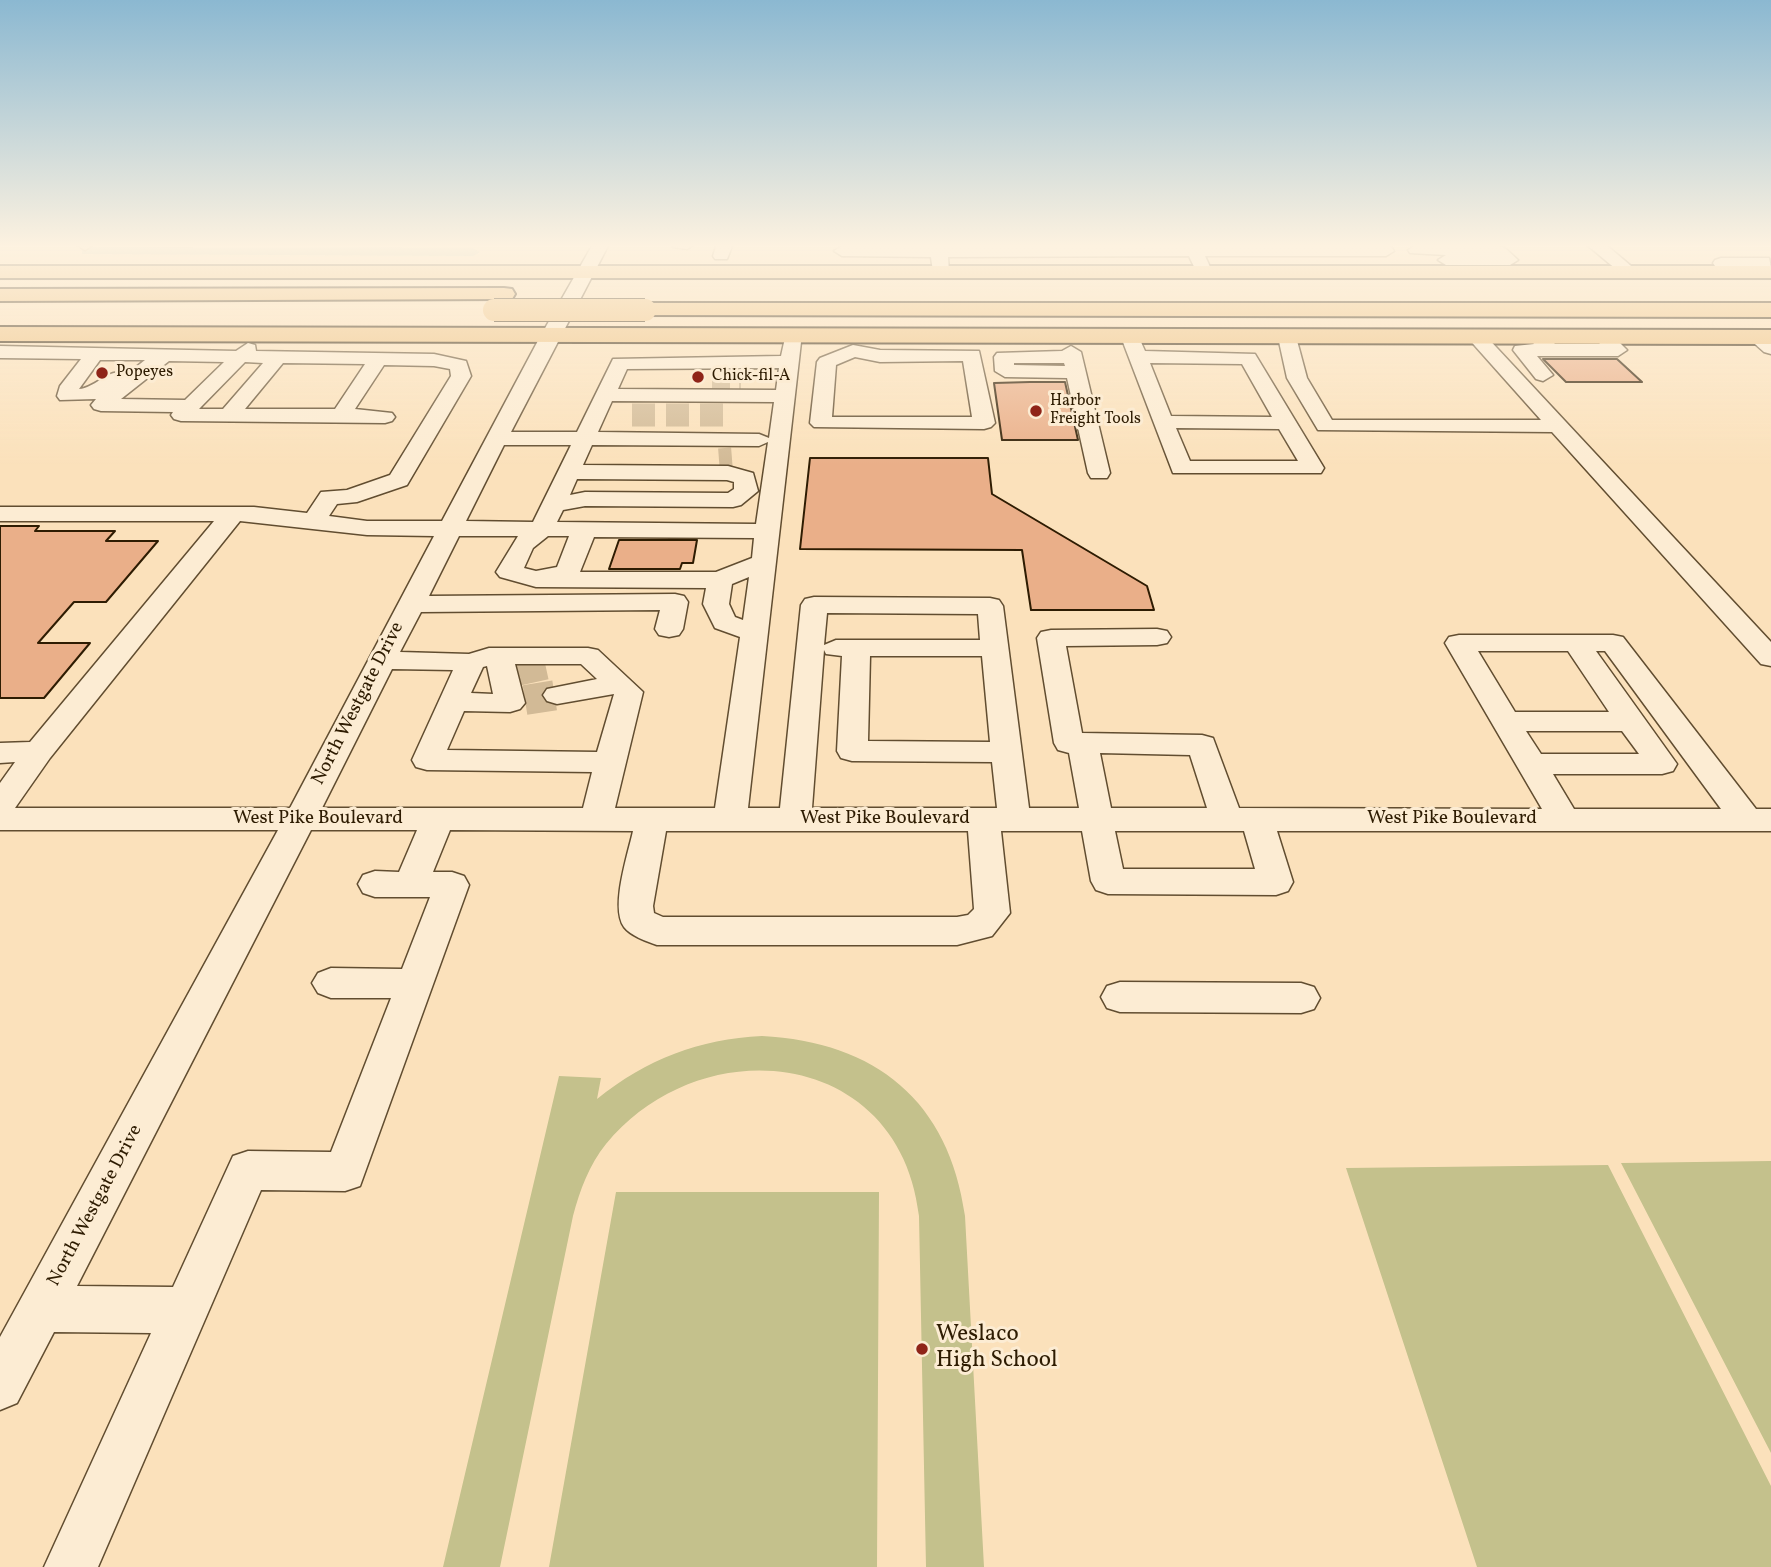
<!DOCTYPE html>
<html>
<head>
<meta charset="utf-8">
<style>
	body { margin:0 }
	canvas { display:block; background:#fbe1bb }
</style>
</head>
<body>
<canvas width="1771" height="1567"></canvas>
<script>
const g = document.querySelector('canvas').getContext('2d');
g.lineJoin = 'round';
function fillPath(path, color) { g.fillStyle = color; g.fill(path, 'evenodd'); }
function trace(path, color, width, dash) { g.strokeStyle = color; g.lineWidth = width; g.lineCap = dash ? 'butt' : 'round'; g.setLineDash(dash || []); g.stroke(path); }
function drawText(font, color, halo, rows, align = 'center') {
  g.font = font + ' Vollkorn,serif'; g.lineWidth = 6; g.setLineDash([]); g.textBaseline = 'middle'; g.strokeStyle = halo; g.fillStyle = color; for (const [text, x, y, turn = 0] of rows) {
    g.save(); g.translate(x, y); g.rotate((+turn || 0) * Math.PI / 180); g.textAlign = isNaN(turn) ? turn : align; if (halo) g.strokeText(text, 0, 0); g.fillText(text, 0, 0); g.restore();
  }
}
fillPath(new Path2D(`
	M762,1036C876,1042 949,1101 965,1216L984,1567H926L919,1216C900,1049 703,1027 606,1144C589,1165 580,1190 573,1216L500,1567H443L559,1076L601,1078L597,1099C647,1059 699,1039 762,1036Z
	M1771,1161V1453L1621,1163Z
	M1608,1165L1771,1486V1567H1477L1346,1168Z
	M616,1192H879L877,1567H549Z`), '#c4c18c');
fillPath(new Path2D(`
	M87,247L473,248L480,252L473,256L82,254V248Z`), '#9fbeaf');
const building = new Path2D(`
	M1543,359H1617L1642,382H1566Z
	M1030,382H1065L1078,440H1002L994,383Z
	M810,458H988L992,494L1147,586L1154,610H1031L1022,550L800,549Z
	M0,526H39L35,531H115L106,541H158L106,602H74L38,643H90L44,698H0Z
	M619,540H697L693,563H682L680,569H609Z`);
fillPath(building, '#eaaf89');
trace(building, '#2e1c02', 2);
trace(new Path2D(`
	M712,388H741`), '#d2ba96', 18, [18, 9]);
trace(new Path2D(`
	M632,415H734
	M719,460L732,459`), '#d2ba96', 23, [23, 11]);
trace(new Path2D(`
	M516,671L548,664
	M525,700L557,695`), '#d2ba96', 30, [30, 15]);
const minor = new Path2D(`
	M94,244L85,250L77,245V244Z
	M593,244H609L511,432H577L613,359L781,356L785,338H799L801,342L748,808H780L801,605L805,599L814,597L990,598L999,600L1003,606L1029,808H1079L1069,753L1058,750L1054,743L1037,638L1041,632L1051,630L1157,629L1167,631L1171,637L1167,643L1157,645L1066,646L1082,733L1202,735L1213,738L1239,808L1542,809L1445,643L1449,637L1459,635H1613L1623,637L1756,809H1771V831H1277L1293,882L1288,891L1276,895L1108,894L1096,890L1091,881L1082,831H1001L1010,913L992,936L957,945H657C646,941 631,936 624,927C610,907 628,854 633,831L450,830L433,872H452L464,876L469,885L360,1186L345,1191L261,1190L98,1567H44L151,1333L54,1332L17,1403L0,1410V1337L278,830H0V783L15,762L0,763V743L30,742L214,521H0V507H254L307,513L321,492L347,490L390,475L451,376L450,369L434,366L384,365L355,409L392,413L395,417L392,421L385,423L181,421L174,419L171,415L173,412L101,411L94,409L91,405L96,399L60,400L57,396L60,386L81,359L0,358V346L236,351L248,343L255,345L256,351L434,354L466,361L471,376L407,485L357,502L337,504L329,516L367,521H442L540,337ZM100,360H145L126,375C110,365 98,387 79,389ZM169,361L224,362L185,400L121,399ZM245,362L263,363L223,409H199ZM283,363L365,364L335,409H245ZM779,368L776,390L618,389L627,369ZM612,401L774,402L769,438L759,434L598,432ZM768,442L756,524L557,522L563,510L585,506L733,507L741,505L758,491L753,473L728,466L583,465L592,445L759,446ZM504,445H571L533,522L466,521ZM577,479L727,480L734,482V489L728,493L585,492L570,495ZM240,521L367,535L434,536L290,808H15L50,758ZM459,536H518L496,572L500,577L536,587L706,588L703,604L715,628L740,637L715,808H615L643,692L598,650L588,648H489L469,654L400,652L421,612L660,610L655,629L659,635L669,637L679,635L683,629L688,602L684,596L675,594L429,596ZM548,536H569L557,567L536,571L524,568L533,548ZM594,537L754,538L752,558L716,572H580ZM749,577L743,620L735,617L729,604L732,584ZM827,613L978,614L980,640H836L824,645ZM824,650L826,654L842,656L837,751L841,758L852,761L992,762L997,808H812ZM1478,651H1568L1609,712H1515ZM1596,651H1605L1721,809H1574L1553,774H1662L1673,771L1677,764ZM870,656H982L990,742L868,741ZM515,664H581L597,679L547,689L543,695L547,701L557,704L614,694L597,752L447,750L464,711L510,712L520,709L525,703ZM487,666L493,694L471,693L483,667ZM392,669L453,670L412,760L416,767L427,770L592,772L583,808H322ZM1526,731H1622L1639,754H1541ZM1100,753L1190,755L1207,808H1111ZM311,830H417L399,872L375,871L363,875L358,884L363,893L375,897H430L402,969L331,968L318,973L312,983L318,993L331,998H391L331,1152L248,1151L233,1156L173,1287L77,1286ZM666,831H968L974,909L968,915L957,917H663L654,913L653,906ZM1115,831H1244L1255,869H1123Z
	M671,244H695L687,249L673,247Z
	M717,244H733L727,259H715L713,256Z
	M1183,244H1389L1394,251L1386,256H1205L1211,269L1203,274L1197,273L1189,256L948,257L949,272L941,277L933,272L931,257L842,256L834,251L842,246Z
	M1586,244H1605L1637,271L1629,276L1623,275Z
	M1416,245L1499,246L1505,248L1518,260L1510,265H1446L1438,260L1446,255L1410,253L1408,250Z
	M1721,258H1769L1771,267L1715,266L1713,263L1715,260Z
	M1130,331L1137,333L1145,351L1255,354L1324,468L1321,473H1173L1121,337ZM1150,363L1242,364L1272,417L1171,416ZM1176,428L1279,429L1298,461H1190Z
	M1287,331L1296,337L1307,378L1332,420H1541L1467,337L1476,331L1483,333L1771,642V666L1761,664L1552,432L1318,430L1287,378L1278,337Z
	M1538,331L1545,333L1555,344H1600L1594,337L1603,331L1610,333L1627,350L1618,356H1537L1553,375L1543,381L1536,379L1513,350L1515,346L1534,344L1529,337Z
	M1756,331L1771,339V354L1764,352L1747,337Z
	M853,345L880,350L979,351L995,423L991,427L984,429L814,427L810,423L817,362L820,358ZM855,357L880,362L963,361L972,417H832L836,365Z
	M1071,346L1081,352L1110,473L1107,478H1091L1088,473L1067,378L1005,377L995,371L994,357L997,353L1062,351ZM1014,363H1064L1065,366L1014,365Z
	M1120,982L1301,983L1314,987L1320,998L1314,1009L1301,1013L1120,1012L1107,1008L1101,997L1107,986Z`);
const major = new Path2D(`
	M0,266H1771V278H0Z
	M0,327L1771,330V344L0,341Z`);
const highway = new Path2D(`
	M504,288L512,289L515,294L512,299L0,301V289Z
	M645,303H1771V317L637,315L634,310L637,305Z`);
trace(minor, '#614d30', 3);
trace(major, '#2e1c02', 4);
trace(highway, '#2e1c02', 4);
fillPath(minor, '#fcecd3');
fillPath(major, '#eec07e');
fillPath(highway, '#eec07e');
const highwayBridge = new Path2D(`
	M494,310H645`);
trace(highwayBridge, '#2e1c02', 24, []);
trace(highwayBridge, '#eec07e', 22);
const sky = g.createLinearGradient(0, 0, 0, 464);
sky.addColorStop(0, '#8bb8d1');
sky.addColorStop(0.53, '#fdf2e0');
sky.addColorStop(1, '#fdf2e000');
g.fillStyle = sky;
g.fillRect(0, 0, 1771, 464);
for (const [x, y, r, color] of [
	[102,373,7,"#8f2418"],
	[698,377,7,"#8f2418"],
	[1036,411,7,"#8f2418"],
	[922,1349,7,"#8f2418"]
]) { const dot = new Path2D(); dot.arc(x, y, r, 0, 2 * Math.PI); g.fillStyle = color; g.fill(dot); trace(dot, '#fcecd3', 2.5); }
drawText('16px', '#2e1c02', '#fcecd3', [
	["Popeyes",116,373],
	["Chick-fil-A",712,377],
	["Harbor",1050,402],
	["Freight Tools",1050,420]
], 'left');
drawText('19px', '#2e1c02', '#fcecd3', [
	["North Westgate Drive",359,704,-63],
	["West Pike Boulevard",318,820],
	["West Pike Boulevard",885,820],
	["West Pike Boulevard",1452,820],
	["North Westgate Drive",96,1206,-62]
]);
drawText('23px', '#2e1c02', '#fcecd3', [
	["Weslaco",936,1336],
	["High School",936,1362]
], 'left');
</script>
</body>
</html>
